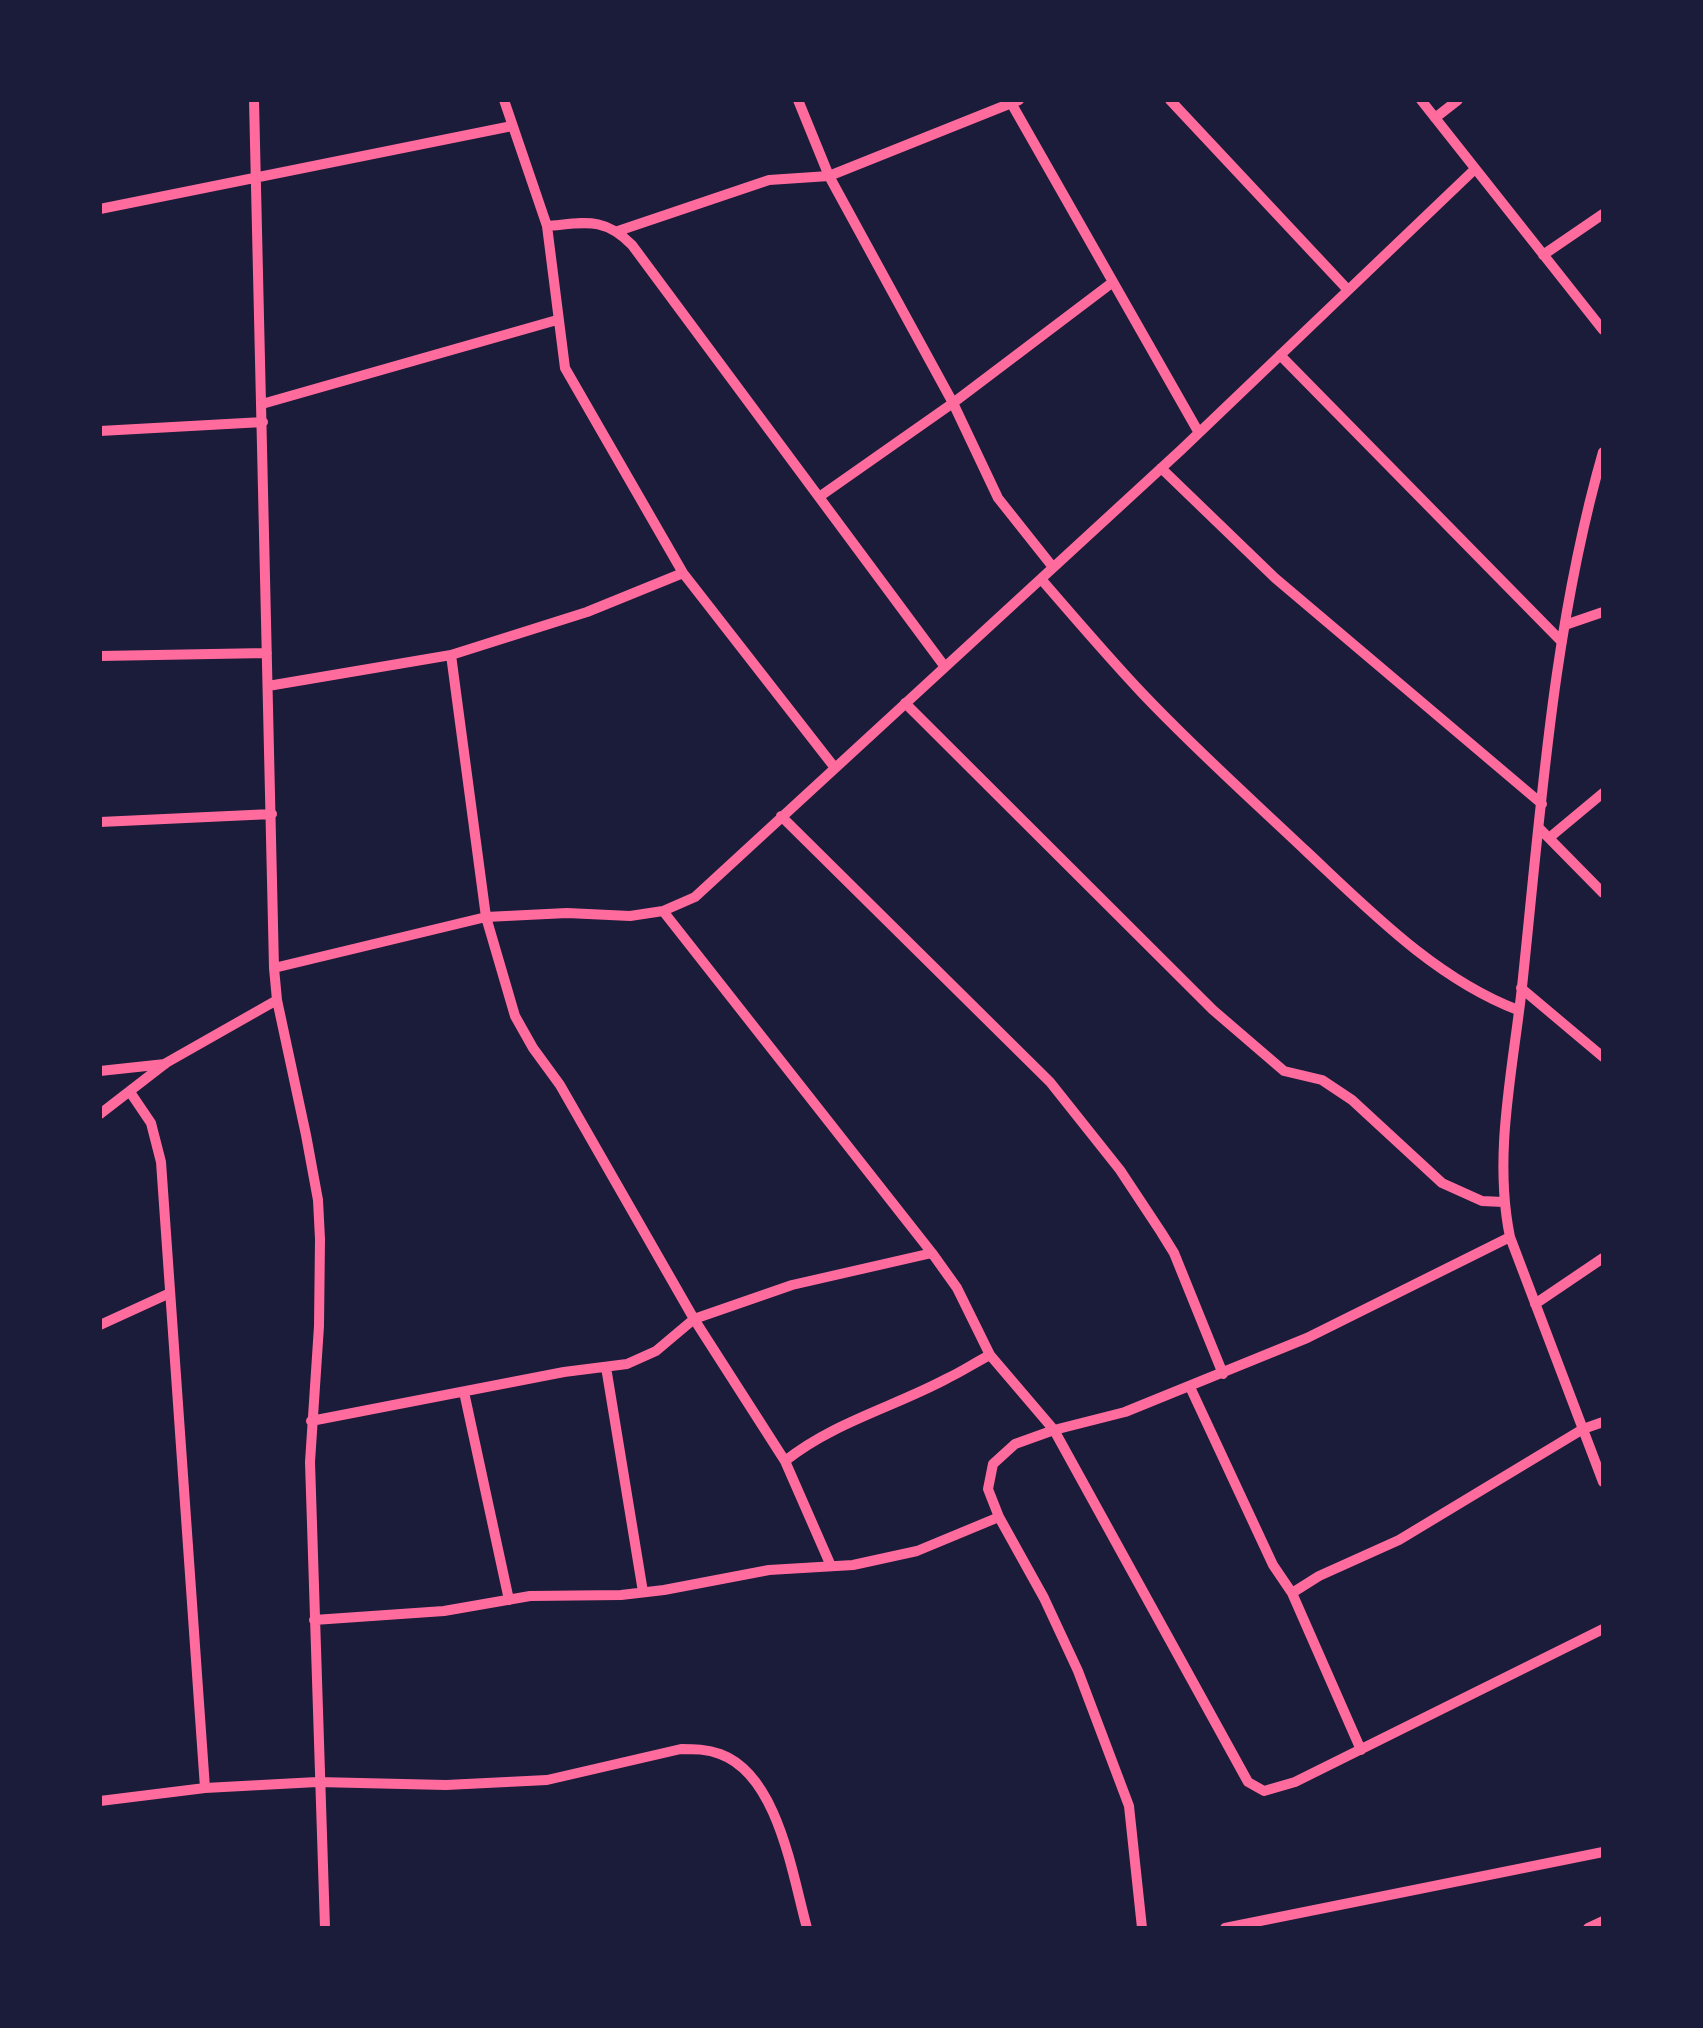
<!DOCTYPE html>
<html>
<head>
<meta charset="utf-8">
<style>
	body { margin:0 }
	#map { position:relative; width:1703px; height:2028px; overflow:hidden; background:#1b1b3a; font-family:Commissioner,sans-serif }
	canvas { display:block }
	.frame { position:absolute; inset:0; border:102px solid #1b1b3a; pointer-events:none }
</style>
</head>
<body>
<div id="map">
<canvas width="1703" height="2028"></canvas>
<div class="frame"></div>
</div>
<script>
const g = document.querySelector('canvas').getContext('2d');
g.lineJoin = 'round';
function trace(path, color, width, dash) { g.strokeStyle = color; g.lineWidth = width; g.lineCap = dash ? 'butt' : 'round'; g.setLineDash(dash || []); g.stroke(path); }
trace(new Path2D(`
	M254,100L274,968L277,1000L306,1135L318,1200L320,1239L319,1326L310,1462L325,1928
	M504,100L547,226L565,368L683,573L835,768
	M798,100L829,176L953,403L998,498L1052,566
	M1170,100L1348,290
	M1421,100L1603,330
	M1010,101L1199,433
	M1435,118L1458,100
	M100,209L512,126
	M547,226C584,223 604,216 632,245L945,667
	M618,231L769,180L829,176L1019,100
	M1543,255L1603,214
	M1280,355L1562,642
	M262,404L557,320
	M100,431L263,422
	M1603,452C1553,626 1541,808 1522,987C1513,1069 1493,1155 1510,1237L1603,1482
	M1161,468L1275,578L1542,804
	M819,497L953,403L1113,282
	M1041,579C1074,617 1107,656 1142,693C1194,748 1251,799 1306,851C1369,910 1436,979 1518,1010
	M1565,625L1603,612
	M451,655L486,917L515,1016L533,1048L560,1085L694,1319L785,1461L831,1566
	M100,656L267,653
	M268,686L451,655L587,612L683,573
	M905,703L1213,1010L1284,1071L1322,1080L1352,1100L1442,1183L1482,1201L1503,1202
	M781,816L1050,1082L1120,1170L1161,1232L1174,1253L1223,1374
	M100,822L272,814
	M1540,829L1603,893
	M1549,838L1603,793
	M663,911L932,1253L957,1288L990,1355L1054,1430L1248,1782L1264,1791L1295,1782L1603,1629
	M274,968L486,917L567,913L630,916L663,911L695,897L1181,450L1475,169
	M1521,988L1603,1057
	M100,1071L165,1064
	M130,1092L151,1123L161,1162L205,1788
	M100,1114L166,1063L277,1000
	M1535,1304L1603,1258
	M100,1325L170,1293
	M606,1367L643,1592
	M1190,1387L1273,1565L1292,1593L1361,1750
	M464,1392L509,1600
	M311,1421L564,1372L627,1364L656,1351L694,1319L792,1285L932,1253
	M785,1461C834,1422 894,1407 948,1378C963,1371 976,1362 990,1355
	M1292,1593L1319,1576L1399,1540L1583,1429L1603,1422
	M314,1620L444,1611L530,1596L621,1595L664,1590L769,1570L853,1565L917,1551L999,1517
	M100,1801L205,1788L317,1782L446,1785L547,1780L681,1749C694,1749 707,1749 720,1754C778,1775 792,1874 807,1928
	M1142,1928L1129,1806L1078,1671L1044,1598L999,1517L988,1489L993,1464L1015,1444L1054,1430L1125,1412L1307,1338L1510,1237
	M1225,1928L1603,1852
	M1588,1928L1603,1921`), '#ff6b9d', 10);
</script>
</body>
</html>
